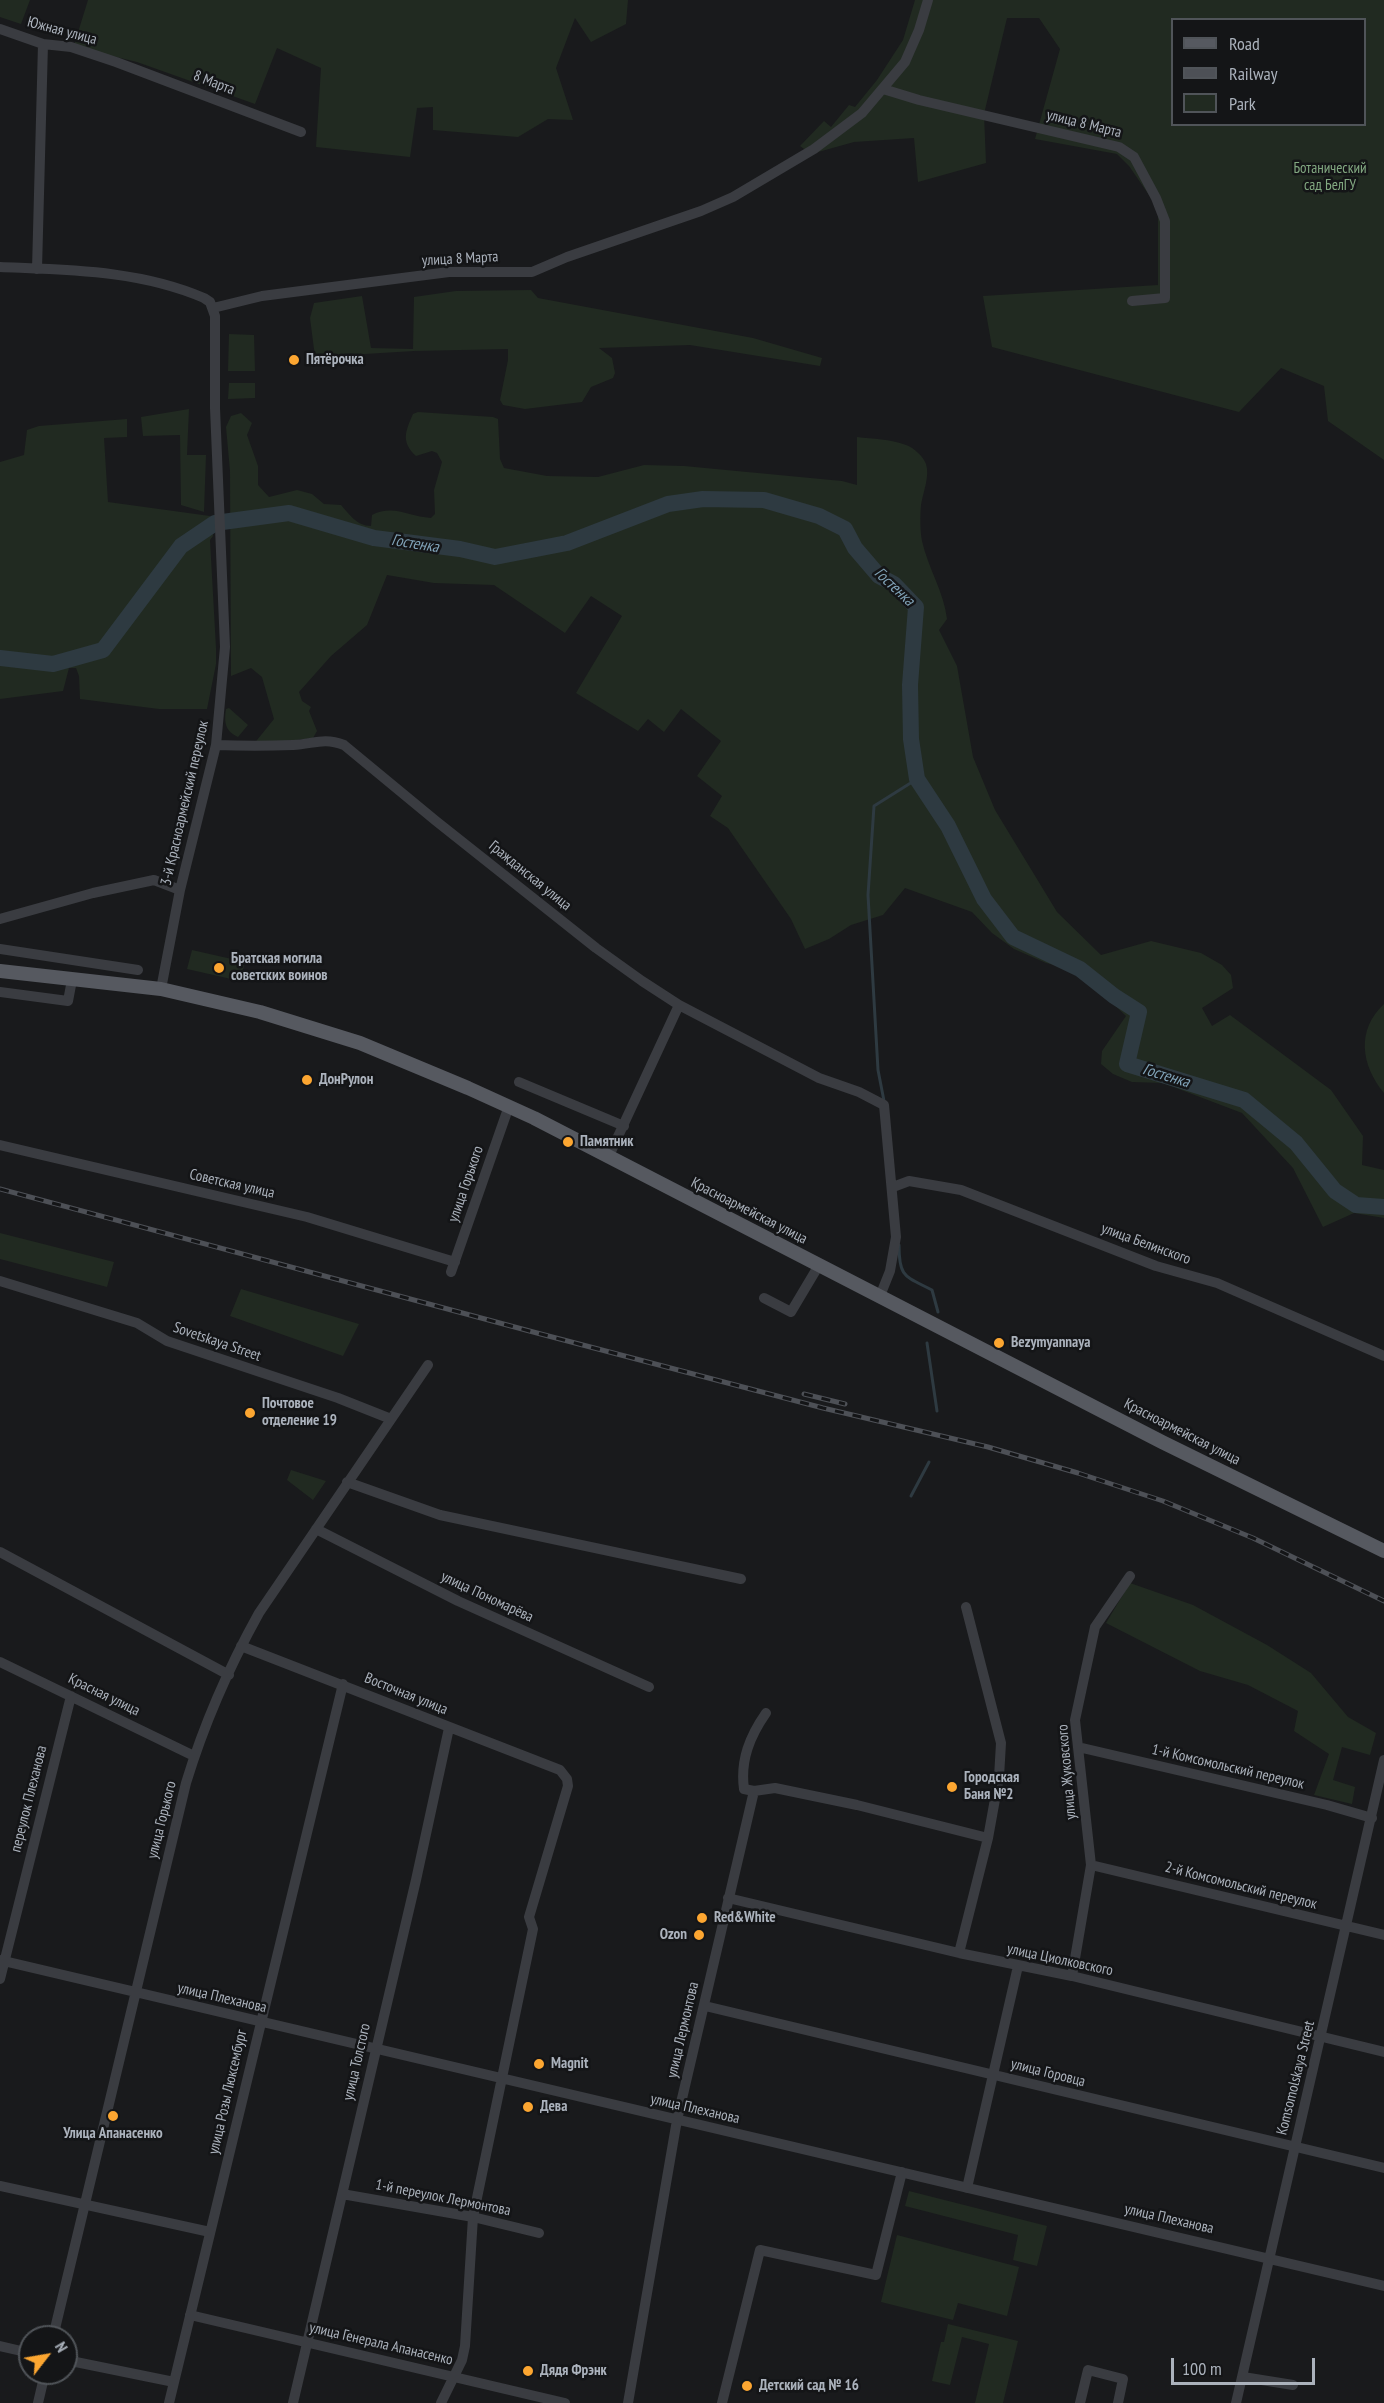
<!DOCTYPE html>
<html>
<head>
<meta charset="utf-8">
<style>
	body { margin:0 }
	#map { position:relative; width:1384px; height:2403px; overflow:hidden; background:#191a1c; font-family:"PT Sans Narrow",sans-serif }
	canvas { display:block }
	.legend { position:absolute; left:1171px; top:18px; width:195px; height:108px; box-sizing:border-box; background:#141517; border:2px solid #505459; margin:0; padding:8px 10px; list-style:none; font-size:18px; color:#abb2bc }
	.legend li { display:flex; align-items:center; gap:12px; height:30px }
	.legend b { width:30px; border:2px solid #505459 }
	.north { position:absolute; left:18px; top:2325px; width:60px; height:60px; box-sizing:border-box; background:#141517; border:2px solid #505459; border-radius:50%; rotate:59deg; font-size:16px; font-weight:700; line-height:24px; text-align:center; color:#abb2bc }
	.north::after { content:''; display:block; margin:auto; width:21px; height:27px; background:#fca631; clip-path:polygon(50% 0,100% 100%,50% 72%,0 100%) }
	.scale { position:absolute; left:1171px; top:2358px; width:144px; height:27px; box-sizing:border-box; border:3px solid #abb2bc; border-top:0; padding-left:8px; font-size:18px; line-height:21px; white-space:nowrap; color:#abb2bc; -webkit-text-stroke:4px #141517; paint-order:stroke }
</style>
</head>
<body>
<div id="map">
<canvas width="1384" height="2403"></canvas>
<ul class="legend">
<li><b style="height:8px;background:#565960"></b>Road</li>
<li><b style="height:8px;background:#4d5056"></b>Railway</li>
<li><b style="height:16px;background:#212a21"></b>Park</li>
</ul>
<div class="north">N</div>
<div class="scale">100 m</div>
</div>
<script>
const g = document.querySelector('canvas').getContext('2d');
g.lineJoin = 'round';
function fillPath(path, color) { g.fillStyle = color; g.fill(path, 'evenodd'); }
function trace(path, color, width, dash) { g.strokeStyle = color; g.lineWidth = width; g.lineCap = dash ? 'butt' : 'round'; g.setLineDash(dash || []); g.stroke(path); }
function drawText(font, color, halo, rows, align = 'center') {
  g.font = font + ' "PT Sans Narrow",sans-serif'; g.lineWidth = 5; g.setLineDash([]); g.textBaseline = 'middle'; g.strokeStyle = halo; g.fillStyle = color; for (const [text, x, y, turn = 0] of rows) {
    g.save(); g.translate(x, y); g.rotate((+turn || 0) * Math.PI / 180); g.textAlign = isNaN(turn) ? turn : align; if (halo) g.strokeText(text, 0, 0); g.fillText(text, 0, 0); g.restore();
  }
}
fillPath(new Path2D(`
	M0,0H30L21,24L0,17Z
	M88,0H628L626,24L591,42L575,18L556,68L573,120L548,119L518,137L433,130V107L417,108L410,157L316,147L321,68L277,48L255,104L137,62L75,47V42Z
	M915,0H1384V460L1328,421L1324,386L1281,368L1239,412L992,347L983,296L1158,285V208L1129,166L1117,154L1035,139L1060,49L1039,18H1007L984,114L986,163L918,182L914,138L854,142L811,154L800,146L824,121L831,127L849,105L855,107L877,80L903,40ZM1172,20H1364V124H1172Z
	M531,290L538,298L753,338L822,358L820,366L690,345L599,348L612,358L615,373L613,378L591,387L582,402L525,409L503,405L500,400L508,360V349L414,351L315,357L310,318L314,303L362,296L371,348L413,349L414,297L456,291Z
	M229,334L254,335L255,371H228Z
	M229,383H255V398L228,399Z
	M189,409L187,455H206L204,512L181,505L180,435L143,436L141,417Z
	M418,412L493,417L498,419L500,459L504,468L547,476L598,477L644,465L684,466L842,481L857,485V437C873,439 890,439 906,445C914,448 923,456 926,464C930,476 923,492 921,505C920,515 920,530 922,541C928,568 944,592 947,619L939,630L957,666L973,757L995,810L1057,912L1101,955L1151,941L1201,953L1222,965L1231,975L1233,988L1202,1008L1212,1026L1230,1015L1331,1090L1363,1136L1362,1165L1384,1170V1218L1354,1213L1323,1227L1293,1168L1242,1113L1163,1083L1132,1082L1113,1074L1101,1064L1102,1051L1126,1016L1085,977L1070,969L1046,963L1014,949L992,933L972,912L905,888L883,915L851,925L829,939L805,949L791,919L728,828L710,816L722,796L697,776L721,741L681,709L664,732L648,719L638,731L576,693L622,616L591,596L565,633L494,585L434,583L387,575L367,625L331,656L299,692L302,701L311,707L309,711L317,731L313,738L253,745L274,719L262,677L251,668L231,676L230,471L226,427L231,416L241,413L252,423L247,435L258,466V485L269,497L297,490L312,494L324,504L341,505C349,514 357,526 371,526L372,515C394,504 409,517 431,518L435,514L434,490L442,462L437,453L432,451L416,456C401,442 405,432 413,414Z
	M127,419V437L104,438L108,502L210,516L213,536L210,540L216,648V664L207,709H159L80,699L79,676L76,668H69L63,691L0,699V462L24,455L27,430L39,426Z
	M229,708L248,725L238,737C225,731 224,722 226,709Z
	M192,950L245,962L240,981L187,969Z
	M1384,1004V1093C1361,1065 1356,1030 1384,1004Z
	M0,1233L114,1262L107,1287L0,1259Z
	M241,1289L359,1324L343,1356L230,1316Z
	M291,1470L326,1481L313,1500L287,1480Z
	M1130,1583L1193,1605L1267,1645L1311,1673L1348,1717L1376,1733L1370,1755L1342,1747L1333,1780L1355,1787L1352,1804L1314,1795L1329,1754L1294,1731L1298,1711L1248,1685L1200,1671L1106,1623Z
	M909,2191L1047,2226L1037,2266L1013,2260L1018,2235L905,2206Z
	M897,2235L1019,2267L1007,2316L958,2303L953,2320L881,2302Z
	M948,2324L1018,2341L1003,2403H975L989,2344L962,2337L950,2385L932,2381L941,2342H944Z`), '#212a21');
trace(new Path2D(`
	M884,1101L878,1070L868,895L874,806L917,779
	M899,1245C899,1278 905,1276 932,1290L938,1312
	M927,1343L937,1411
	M911,1496L929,1462`), '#2e3a41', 3);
trace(new Path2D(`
	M0,658L53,664L103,650L181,546L215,523L289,513L374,538L460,549L495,557L567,543L668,504L703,499L764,500L819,516L845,529L855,548L879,576L894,584L916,607L910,685L911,739L917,779L948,826L984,899L1013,937L1080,969L1114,996L1139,1012L1127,1064L1244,1100L1296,1143L1335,1191L1356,1205L1384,1207`), '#2e3a41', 16);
trace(new Path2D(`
	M0,29L43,44L71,47L116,62L301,132
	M883,89L919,100L1119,147L1134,157L1156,198L1165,221V298L1132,301
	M0,267C69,270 139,270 204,298L210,302L215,316V408L225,647L216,745L180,890L161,989
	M37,269L43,44
	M213,308L262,296L449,272H532L567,257L701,211L733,197L814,149L862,113L905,62L919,30L928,0
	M216,745C242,746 267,746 293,745C314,744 323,737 344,745L436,821L596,948L642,981L679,1005L819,1078L859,1092L884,1105L896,1237L890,1271L880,1296
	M0,919L93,893L154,880L180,890
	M0,949L138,970
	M0,992L68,1001L72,980
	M519,1082L624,1126
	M0,1145L307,1217L455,1262
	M608,1158L679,1005
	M893,1187L909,1181L961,1190L1156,1266L1217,1283L1384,1356
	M451,1272L509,1106
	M0,1281L137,1323L167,1341L338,1398L391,1419
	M764,1298L791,1312L819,1265
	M347,1482L440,1515L741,1579
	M316,1529L458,1601L649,1687
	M0,1552L229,1675
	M241,1646L560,1770L567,1779L568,1786L529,1917L533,1929L473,2217L465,2346L462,2360L441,2403
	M0,1662L194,1756
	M766,1713C750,1736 740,1760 744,1789L754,1791L775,1788L857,1805L988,1838
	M1078,1747L1327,1805L1372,1818
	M1091,1865L1384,1935
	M728,1898L959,1953L1072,1976L1384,2052
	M959,1953L988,1838L999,1777L1001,1743L966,1607
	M0,1960L1384,2286
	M1072,1976L1091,1865L1075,1720L1095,1627L1130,1576
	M0,1979L71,1696
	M705,2006L1384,2168
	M0,2186L210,2232
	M967,2188L1018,1966
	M342,2194L473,2217L539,2233
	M190,2315L565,2403
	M53,2337L186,1783C204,1724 229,1667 259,1613L428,1365
	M0,2346L30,2353
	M66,2360L174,2382
	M1243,2377L1293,2385
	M38,2403L45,2373
	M169,2403L343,1684
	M293,2403L416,1880L449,1728
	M628,2403L677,2120L754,1791
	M722,2403L760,2250L876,2275L902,2172
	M1080,2403L1088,2370L1123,2379L1118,2403
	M1236,2403L1384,1760`), '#3a3c41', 10);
trace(new Path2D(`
	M0,971L161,989L260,1012L360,1043L468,1088L534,1118L1162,1442L1384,1551`), '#565960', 14);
const rail = new Path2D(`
	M0,1189L537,1333L823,1408L988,1447L1078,1473L1163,1501L1253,1538L1384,1601
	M804,1394L845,1404`);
trace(rail, '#4d5056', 5);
trace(rail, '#141517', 3, [9]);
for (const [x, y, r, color] of [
	[294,360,6,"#fca631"],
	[219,968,6,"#fca631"],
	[307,1080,6,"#fca631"],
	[568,1142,6,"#fca631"],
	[999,1343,6,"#fca631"],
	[250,1413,6,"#fca631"],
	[952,1787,6,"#fca631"],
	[702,1918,6,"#fca631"],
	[699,1935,6,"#fca631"],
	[539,2064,6,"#fca631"],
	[528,2107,6,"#fca631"],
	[113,2116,6,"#fca631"],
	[528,2371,6,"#fca631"],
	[747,2386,6,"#fca631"]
]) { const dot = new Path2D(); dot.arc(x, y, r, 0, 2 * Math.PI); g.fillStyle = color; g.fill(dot); trace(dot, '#141517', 2); }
drawText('15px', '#abb2bc', '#141517', [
	["Южная улица",62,31,15],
	["8 Марта",214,83,21],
	["улица 8 Марта",1084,124,14],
	["улица 8 Марта",460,259,-3],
	["3-й Красноармейский переулок",185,803,-77],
	["Гражданская улица",530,876,39],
	["Советская улица",232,1184,13],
	["улица Горького",466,1184,-71],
	["Красноармейская улица",749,1211,27],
	["улица Белинского",1146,1244,20],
	["Sovetskaya Street",217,1342,19],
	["Красноармейская улица",1182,1432,27],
	["улица Пономарёва",487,1597,25],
	["Восточная улица",406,1694,22],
	["Красная улица",104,1695,26],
	["1-й Комсомольский переулок",1228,1767,13],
	["улица Жуковского",1067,1772,-95],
	["переулок Плеханова",29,1799,-76],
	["улица Горького",162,1820,-76],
	["2-й Комсомольский переулок",1241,1886,14],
	["улица Циолковского",1060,1960,12],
	["улица Плеханова",222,1998,13],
	["улица Лермонтова",683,2030,-77],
	["улица Толстого",357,2062,-77],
	["улица Горовца",1048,2073,14],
	["Komsomolskaya Street",1296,2078,-76],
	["улица Розы Люксембург",228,2092,-77],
	["улица Плеханова",695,2109,13],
	["1-й переулок Лермонтова",443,2198,11],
	["улица Плеханова",1169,2219,13],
	["улица Генерала Апанасенко",381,2344,13]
]);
drawText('15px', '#82a881', '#141517', [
	["Ботанический",1330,169],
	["сад БелГУ",1330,186]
]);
drawText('bold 15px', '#abb2bc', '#141517', [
	["Пятёрочка",306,360],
	["Братская могила",231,959],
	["советских воинов",231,976],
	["ДонРулон",319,1080],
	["Памятник",580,1142],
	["Bezymyannaya",1011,1343],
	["Почтовое",262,1404],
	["отделение 19",262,1421],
	["Городская",964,1778],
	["Баня №2",964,1795],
	["Red&White",714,1918],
	["Ozon",687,1935,"right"],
	["Magnit",551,2064],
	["Дева",540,2107],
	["Улица Апанасенко",113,2134,"center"],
	["Дядя Фрэнк",540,2371],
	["Детский сад № 16",759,2386]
], 'left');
drawText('italic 16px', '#81a3b8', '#141517', [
	["Гостенка",415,544,9],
	["Гостенка",894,587,43],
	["Гостенка",1166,1076,17]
]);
</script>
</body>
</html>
